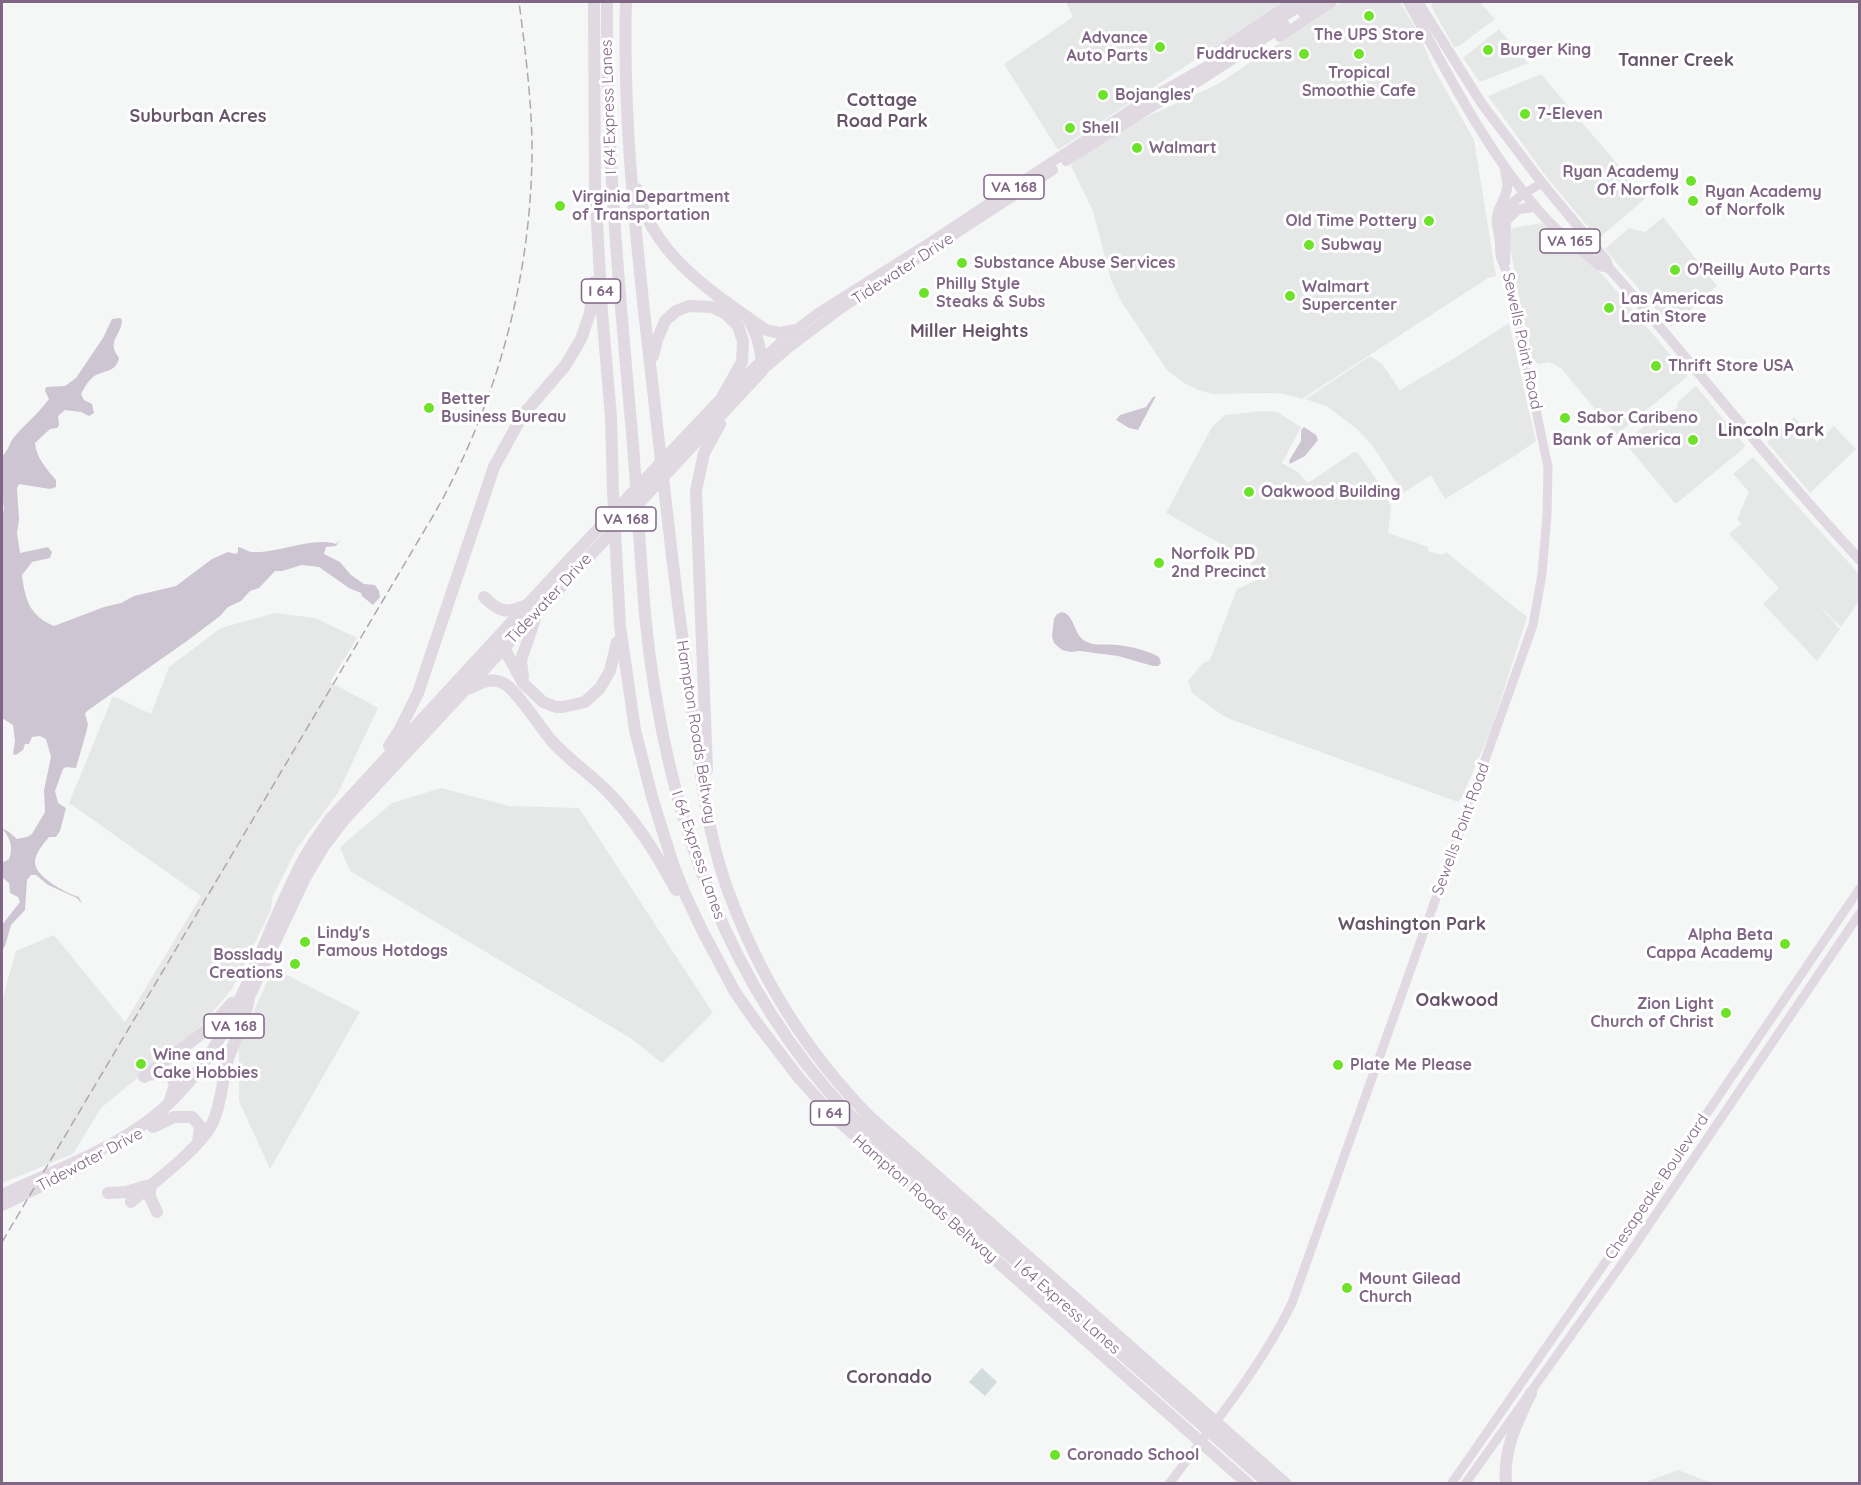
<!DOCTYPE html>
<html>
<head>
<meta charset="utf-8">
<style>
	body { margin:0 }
	#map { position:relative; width:1861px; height:1485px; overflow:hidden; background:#f4f7f5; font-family:Quicksand,sans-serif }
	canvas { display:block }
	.frame { position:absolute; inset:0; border:3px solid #806685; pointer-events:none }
</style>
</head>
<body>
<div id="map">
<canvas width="1861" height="1485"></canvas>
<div class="frame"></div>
</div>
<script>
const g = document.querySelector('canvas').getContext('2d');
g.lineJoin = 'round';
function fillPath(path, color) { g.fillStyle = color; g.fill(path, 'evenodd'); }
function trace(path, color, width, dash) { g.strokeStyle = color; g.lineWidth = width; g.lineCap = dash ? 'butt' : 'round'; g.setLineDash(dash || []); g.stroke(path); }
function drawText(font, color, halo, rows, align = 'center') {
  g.font = font + ' Quicksand,sans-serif'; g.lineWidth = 6; g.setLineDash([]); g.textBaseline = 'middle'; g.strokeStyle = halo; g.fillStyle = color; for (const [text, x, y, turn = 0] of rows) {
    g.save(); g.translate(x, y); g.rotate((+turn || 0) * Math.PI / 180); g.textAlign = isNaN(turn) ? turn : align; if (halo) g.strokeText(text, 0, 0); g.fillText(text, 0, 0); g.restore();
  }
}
fillPath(new Path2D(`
	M1066,2H1283L1058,150L1004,64L1073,17Z
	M1341,2H1400L1419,34L1433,67L1474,140L1496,276L1488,278L1302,399L1284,394L1267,393L1213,394L1201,391L1184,383L1167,370L1121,301L1111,280L1093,211L1071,166L1072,161L1142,119L1218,84Z
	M1434,2H1480L1495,19L1459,46L1454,47L1431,6Z
	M1499,29L1528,63L1480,82L1463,58Z
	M1541,74L1646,198L1598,239L1545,175L1488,96Z
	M1663,217L1717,286L1671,327L1605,249L1629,228L1645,232Z
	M1543,223L1604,276L1688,376L1616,435L1562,369L1554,364L1548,362L1540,364L1533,361L1518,292L1508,235L1513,228Z
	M1509,323L1536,441L1516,455L1445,499L1431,475L1403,493L1372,445L1357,429L1328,407L1306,399L1370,356L1382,364L1400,390L1453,359Z
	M1696,386L1745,445L1744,448L1677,503H1675L1624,442L1654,419L1677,408L1678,402Z
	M1263,411L1277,412L1301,427L1282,463L1298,472L1308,483L1354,452L1358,453L1383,489L1391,507L1388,533L1428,547V551L1442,555L1446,552L1527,617L1491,730L1461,799L1458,802L1230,719L1222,715L1192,693L1188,681L1203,663L1210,660L1237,589L1257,580L1248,556L1237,553L1166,513L1212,427L1225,415Z
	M1794,417L1817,442L1834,426L1856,449L1810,493L1767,442Z
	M1753,457L1859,574V601L1841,627L1816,602L1840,629L1817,661L1763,604L1779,588L1729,534L1741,524L1746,529L1737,519L1749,492L1733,474Z
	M275,613L315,618L357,638L330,682L378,708L338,793L297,848L272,898L271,910L232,989L202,1025L101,1108L73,1154L2,1183V1000L16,951L54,935L125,1022L201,896L69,803L113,696L151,714L169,667L221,628Z
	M441,788L509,806L579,808L713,1013L662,1063L632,1039L350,871L340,847L392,803Z
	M273,968L360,1012L270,1169L239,1101V1045Z
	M1678,1470L1712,1483H1643Z`), '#e6e8e8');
fillPath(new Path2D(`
	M982,1368L997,1382L985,1396L969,1382Z`), '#d3dcdc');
fillPath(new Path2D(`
	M120,318L122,320C121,337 106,340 119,358C116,373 103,370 93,377C88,381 84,388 81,394L84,400L92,404L94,413L89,416L81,412L65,410L58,416L59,425L57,428L50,429L35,443C36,457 47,470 56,480V487L50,489L19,484L17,488L19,520L17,533L20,553L48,547L52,552L50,558L32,562L22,575C25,600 30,616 54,626L104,607L121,603L134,596L176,586L212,559L228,552L236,554L238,552V547C243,548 247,551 251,552C278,554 312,536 336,544L340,540L336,546L326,547L324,554L340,562L351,575L364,584L375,585L379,591L380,597L373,605L362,596L361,593L349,588L319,567L302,565L282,571H275L259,588L250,591L241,601L228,607L220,616L187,641L87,711L85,714L88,724L86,733L76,768L66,767L63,769L55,791L58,803L66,808L60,831L56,837H49C44,843 35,853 35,862C34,876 67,894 79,897L82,904L77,898L48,885L36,875H31L27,880L25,910L11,925L5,946L2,951V925L20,902L18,897L10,893L9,883L2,877V863L9,859C14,846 9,837 2,828L9,832L17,839L27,837L32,834L45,812L44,790L51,757L46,739L40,736L32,737L29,744H25L23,750L16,755L13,754L15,741L13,725L2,718V513L4,509L2,495V456C9,451 9,442 15,436C26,423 39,413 49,399L45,391L46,387L65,386L76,378L103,338L112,319Z
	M1156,396L1138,430L1129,428L1116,420L1120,415L1146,407L1153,397Z
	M1304,427L1316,435L1318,440L1305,456L1290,464L1289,461L1301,441V430Z
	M1062,612C1075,615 1073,634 1085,641C1095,647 1106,643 1118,645C1132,647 1147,650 1159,657L1161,663L1158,666H1153L1118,656L1080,651L1071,652L1062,650L1054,643L1052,636L1054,619L1057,614Z`), '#cec5d2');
trace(new Path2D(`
	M1169,1484C1212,1426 1260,1369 1292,1303L1533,625L1542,574L1547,515L1548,467L1508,277C1506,270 1504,266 1501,259C1499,254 1500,246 1499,240C1497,206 1516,199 1542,183
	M1451,1484L1616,1247L1860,888
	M1465,1484L1629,1254L1860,913`), '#e0d9e1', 9);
trace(new Path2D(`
	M1408,2C1448,73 1485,149 1539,211C1557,232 1579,249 1600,266L1609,268
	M1418,2L1482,104L1542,183L1606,260L1609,268C1694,364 1772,466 1860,560
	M1303,13L1320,2
	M1280,37L1332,2
	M1215,53L1292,2
	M1066,161L1155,105L1198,82L1285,25
	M1499,235C1492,210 1502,210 1507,189C1508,183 1506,176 1505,170
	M1505,263L1506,221L1518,209L1535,207
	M762,371L790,347L842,308L1053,170
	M727,393L785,338L818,313L929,243L1141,103L1212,63L1307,2`), '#e0d9e1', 10);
trace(new Path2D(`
	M594,2L595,187L602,312L611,417L613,492L620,626L635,730L652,797L673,864L684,892L703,932L735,992L756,1022L799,1078L833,1116L1248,1484
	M607,2C606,146 619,290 632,433C637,494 640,554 645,614C663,799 719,977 849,1114L1269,1484
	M626,2C623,105 633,208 644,311C653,393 663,474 672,556C679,612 686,668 694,725C701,779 708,833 726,885C757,973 805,1051 870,1117L1286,1484
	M637,189C652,255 714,294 766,330L780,333L796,330
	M484,597C500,613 508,614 528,604
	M500,641L523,683L543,702L556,707H563L585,702L600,688L610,671L617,642
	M523,677L521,660L535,619
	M471,688C482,682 492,677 505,684C517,691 540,727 551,740C568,760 591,774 609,793C636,821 658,856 676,890
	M389,746L400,729L418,693L494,467L522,416L565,366L581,339L590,313L594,282
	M707,770L696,491L704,453L720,424
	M248,999L305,878L324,846L343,821L762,371C762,351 758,334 747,317
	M148,1075L164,1072L171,1075L175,1085L170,1100
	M144,1077L209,1028L232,1003
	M153,1127L174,1117H192L200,1126L198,1142
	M150,1185V1197L157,1212
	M108,1193L126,1192L146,1186
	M2,1195C51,1172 109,1151 152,1118C233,1055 257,947 303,860C311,845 321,832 331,818L566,563L721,399L742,362L743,341L738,326L726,314L712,307L689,306L676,311L665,321L657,340L653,356
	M131,1202C154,1182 201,1148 213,1122C222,1102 222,1079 228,1059C235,1039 246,1019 249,998
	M2,1205L76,1169
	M1506,1484C1503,1449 1517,1423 1531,1393`), '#e0d9e1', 12);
trace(new Path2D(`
	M2,1242L433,516C498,403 533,272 532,142C531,95 525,48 519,2`), '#afa5b1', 1.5, [9, 4.5]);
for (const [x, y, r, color] of [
	[1369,16,6,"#6ce328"],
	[1160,47,6,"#6ce328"],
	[1488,50,6,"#6ce328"],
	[1304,54,6,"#6ce328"],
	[1359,54,6,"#6ce328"],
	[1103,95,6,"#6ce328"],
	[1525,114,6,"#6ce328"],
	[1070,128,6,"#6ce328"],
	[1137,148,6,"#6ce328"],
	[1691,181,6,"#6ce328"],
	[1693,201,6,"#6ce328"],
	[560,206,6,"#6ce328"],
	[1429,221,6,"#6ce328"],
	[1309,245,6,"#6ce328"],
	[962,263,6,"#6ce328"],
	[1675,270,6,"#6ce328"],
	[924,293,6,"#6ce328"],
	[1290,296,6,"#6ce328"],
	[1609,308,6,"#6ce328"],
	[1656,366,6,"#6ce328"],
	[429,408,6,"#6ce328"],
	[1565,418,6,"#6ce328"],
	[1693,440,6,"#6ce328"],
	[1249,492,6,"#6ce328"],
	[1159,563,6,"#6ce328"],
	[305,942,6,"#6ce328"],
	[1785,944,6,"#6ce328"],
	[295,964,6,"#6ce328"],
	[1726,1013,6,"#6ce328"],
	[141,1064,6,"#6ce328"],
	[1338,1065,6,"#6ce328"],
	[1347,1288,6,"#6ce328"],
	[1055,1455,6,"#6ce328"]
]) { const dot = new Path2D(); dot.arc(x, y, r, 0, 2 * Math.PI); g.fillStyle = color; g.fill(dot); trace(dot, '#fff', 2); }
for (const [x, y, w] of [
	[1014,187,60],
	[1570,241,60],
	[601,291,39],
	[626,519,60],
	[234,1026,60],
	[830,1113,39]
]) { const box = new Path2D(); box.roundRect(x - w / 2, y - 12, w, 24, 4.5); g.fillStyle = '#fff'; g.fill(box); trace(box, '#806685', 1.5); }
drawText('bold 15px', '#806685', null, [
	["VA 168",1014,187],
	["VA 165",1570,241],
	["I 64",601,291],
	["VA 168",626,519],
	["VA 168",234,1026],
	["I 64",830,1113]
]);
drawText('bold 16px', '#806685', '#fff', [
	["The UPS Store",1369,35,"center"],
	["Advance",1148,38,"right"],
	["Auto Parts",1148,56,"right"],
	["Burger King",1500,50],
	["Fuddruckers",1292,54,"right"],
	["Tropical",1359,73,"center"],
	["Smoothie Cafe",1359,91,"center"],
	["Bojangles'",1115,95],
	["7-Eleven",1537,114],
	["Shell",1082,128],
	["Walmart",1149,148],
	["Ryan Academy",1679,172,"right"],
	["Of Norfolk",1679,190,"right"],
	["Ryan Academy",1705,192],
	["of Norfolk",1705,210],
	["Virginia Department",572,197],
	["of Transportation",572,215],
	["Old Time Pottery",1417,221,"right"],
	["Subway",1321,245],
	["Substance Abuse Services",974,263],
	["O'Reilly Auto Parts",1687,270],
	["Philly Style",936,284],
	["Steaks & Subs",936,302],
	["Walmart",1302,287],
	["Supercenter",1302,305],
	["Las Americas",1621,299],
	["Latin Store",1621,317],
	["Thrift Store USA",1668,366],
	["Better",441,399],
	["Business Bureau",441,417],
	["Sabor Caribeno",1577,418],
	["Bank of America",1681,440,"right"],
	["Oakwood Building",1261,492],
	["Norfolk PD",1171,554],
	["2nd Precinct",1171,572],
	["Lindy's",317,933],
	["Famous Hotdogs",317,951],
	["Alpha Beta",1773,935,"right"],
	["Cappa Academy",1773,953,"right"],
	["Bosslady",283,955,"right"],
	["Creations",283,973,"right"],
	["Zion Light",1714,1004,"right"],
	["Church of Christ",1714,1022,"right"],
	["Wine and",153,1055],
	["Cake Hobbies",153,1073],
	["Plate Me Please",1350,1065],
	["Mount Gilead",1359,1279],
	["Church",1359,1297],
	["Coronado School",1067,1455]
], 'left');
drawText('16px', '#806685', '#fff', [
	["I 64 Express Lanes",609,107,-92],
	["Tidewater Drive",903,269,-33],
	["Sewells Point Road",1522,341,78],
	["Tidewater Drive",549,599,-47],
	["Hampton Roads Beltway",696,732,81],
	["Sewells Point Road",1461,829,-70],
	["I 64 Express Lanes",698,855,71],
	["Tidewater Drive",90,1160,-28],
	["Chesapeake Boulevard",1657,1187,-56],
	["Hampton Roads Beltway",925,1199,41],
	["I 64 Express Lanes",1067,1307,41]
]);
drawText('bold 18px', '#67546a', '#fff', [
	["Tanner Creek",1676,61],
	["Cottage",882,101],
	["Road Park",882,122],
	["Suburban Acres",198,117],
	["Miller Heights",969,332],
	["Lincoln Park",1771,431],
	["Washington Park",1412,925],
	["Oakwood",1457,1001],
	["Coronado",889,1378]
]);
</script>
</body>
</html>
